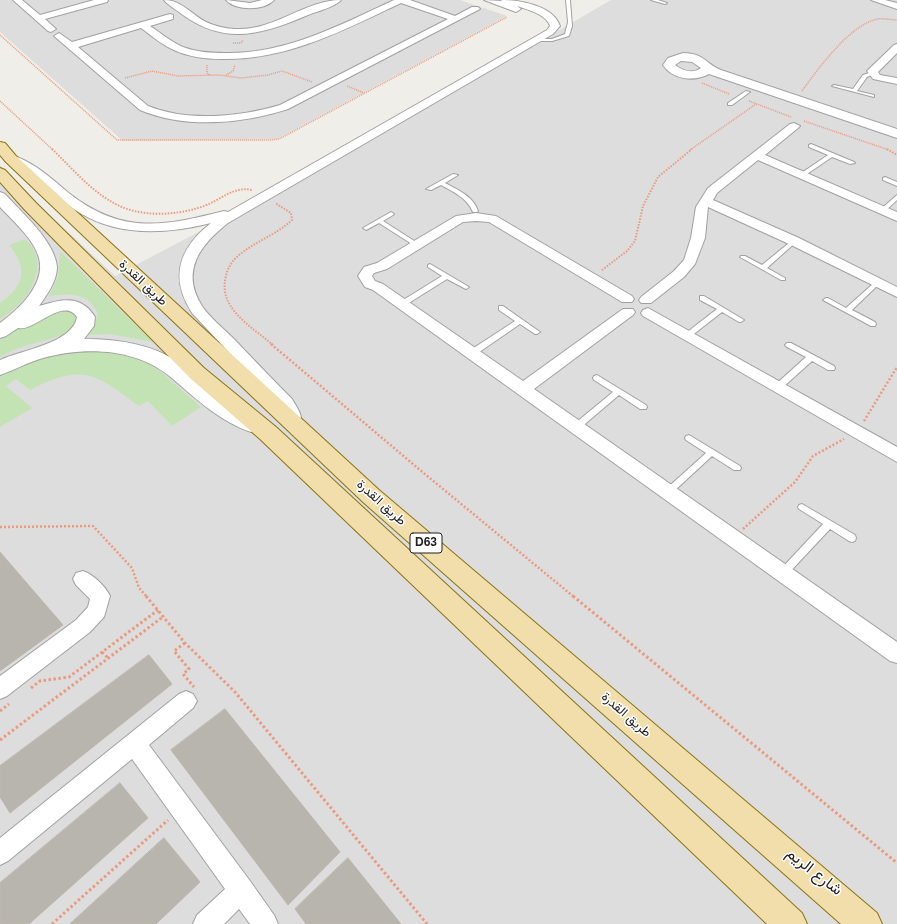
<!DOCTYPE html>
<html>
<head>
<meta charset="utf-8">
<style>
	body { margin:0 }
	canvas { display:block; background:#efeee8 }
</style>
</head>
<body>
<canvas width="897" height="924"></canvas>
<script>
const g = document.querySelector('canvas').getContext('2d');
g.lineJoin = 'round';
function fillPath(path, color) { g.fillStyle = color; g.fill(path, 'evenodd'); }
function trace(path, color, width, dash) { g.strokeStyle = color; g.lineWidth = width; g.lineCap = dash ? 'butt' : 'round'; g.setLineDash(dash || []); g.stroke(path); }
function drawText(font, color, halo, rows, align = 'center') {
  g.font = font + ' Arial,Vazirmatn,sans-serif'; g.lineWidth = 3; g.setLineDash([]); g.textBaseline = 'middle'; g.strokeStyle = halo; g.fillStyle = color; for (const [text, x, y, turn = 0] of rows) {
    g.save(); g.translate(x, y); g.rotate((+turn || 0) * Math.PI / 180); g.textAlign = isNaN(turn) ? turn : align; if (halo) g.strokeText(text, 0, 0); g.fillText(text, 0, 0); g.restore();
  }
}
fillPath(new Path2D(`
	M0,0H460L507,16L277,139L123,141L0,32Z
	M611,0H897V924H0V165L54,219L115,276L343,156Z`), '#dedddd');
fillPath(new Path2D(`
	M25,239C54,265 27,304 0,319V303C24,286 29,269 9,245Z
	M60,251L153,342L109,334L85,335L95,323L98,314C88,292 71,294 49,296L58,277Z
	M73,309L79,318L70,331L63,335L16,349L0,357V340L40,312Z
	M96,349L135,356L152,364L201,407L172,426L148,401L139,406C94,373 83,363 30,390L16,379L6,386L32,408L0,427V371L57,352Z`), '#c4e3b4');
const building = new Path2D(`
	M0,552L63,625L0,671Z
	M149,655L172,684L10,813L0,797V766Z
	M225,709L340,852L288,905L171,750Z
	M120,783L148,818L29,924H0V883Z
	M164,838L200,882L156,924H70Z
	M348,858L401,924H306L295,909Z`);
fillPath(building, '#b8b4ae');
trace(building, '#bfb7ac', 1);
const service = new Path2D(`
	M566,0H570L572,26L569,36L552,41H533V39H552L565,34L568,22Z
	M651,0H658L667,3L665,4Z
	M872,72H874V74L867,77L857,91L874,95V97L832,86L834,85L853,89L863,75Z
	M746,91L750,92L732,105H728V103Z
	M811,144L854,162L855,163L850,164L832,157L804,176H800V174L828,155L809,147V145Z
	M453,174L458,175L445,183C458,190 473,196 478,211L477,212H473C466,197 455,193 441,185L431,190L426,189Z
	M885,177L897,182V186L883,180V178Z
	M897,195V200L884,212H880V210Z
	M391,212L394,214L393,215L383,221L419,244V246H415L379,223L366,230L363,228Z
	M794,239L797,241L796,242L767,268L785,278V280H781L740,257L741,256H745L762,265Z
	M430,264L469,287L466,289L464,288L447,279L404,306H400V302L442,276L428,267V265Z
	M877,281L879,282V284L852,310L875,322L876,324L875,326H871L823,300L826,298H828L846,308L875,282Z
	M700,296H704L744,320L741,322H739L722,312L690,337H686L685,335L686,333L717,309L700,300Z
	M499,306H503L540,332L537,334H535L520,324L475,355H469L468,353L469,351L515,321L499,310Z
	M787,343H791L834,366L835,368L834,370H828L812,361L781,389H775L774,387L775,385L806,357L787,347L785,345Z
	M597,375L646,405L647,407L646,409H640L619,395L579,429H573L572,427L573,425L613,392L594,380L593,378L594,376Z
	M689,435L740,466L741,468L740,470H734L712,456L671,494H665L664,492L665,490L706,453L686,440L685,438L686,436Z
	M802,504L855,535L856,538L855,541L852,542L849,541L830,529L786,576L783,577L780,576L779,573L780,570L823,524L799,509L798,507L799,505Z`);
const minor = new Path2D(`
	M13,0H22L40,15L94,0H108L107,2L45,19L56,29L51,32L48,31Z
	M164,0C181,0 191,14 206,22C215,26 226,29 236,29C274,31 305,0 341,0C335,7 318,11 308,15C263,34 226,46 183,15C177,10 169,6 164,0Z
	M226,0L250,3L262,0H274C264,11 236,11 226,0Z
	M394,0H410L455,16L472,7H478L480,9L288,109C242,124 185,129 140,110L54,36L59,33L72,42L170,14L173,15V19L150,26C161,33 171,42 183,47C196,52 211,53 225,53C286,54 340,25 394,0ZM401,3L448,19L280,105C240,117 187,122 148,106L78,47L141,28C152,36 162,45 174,50C189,57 206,59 222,59C288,60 344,30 401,3Z
	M484,0L502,1L501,0C519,0 553,5 560,26L553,34L228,223C200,245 180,271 202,306C210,318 224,329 234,339C253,359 272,379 292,399C297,408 305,417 299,427L293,429L287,427C284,421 285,415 280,407L192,313C169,277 179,248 211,223C168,234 119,237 80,213C65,204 52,191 39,180C31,175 9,165 5,159L11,155C33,161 53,180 70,194C123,235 164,226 224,211L228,212L547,30L550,26C546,14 528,10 517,6L521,9L516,12Z
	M871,0H885L897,3V9Z
	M897,44V53L878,72L880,75L897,78V84L873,79L867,71L894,45Z
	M794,123L800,126L798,128L765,155L897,212V221L758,160L717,193L713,200L799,238L897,287V297L789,244L708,207L705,238L695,264L684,277L651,303H641L639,300L641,297L674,271L684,260L691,238L696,207L708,188L790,124Z
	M476,213L496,216L632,296L634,299L632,302H622L489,222L476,221L463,222L387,269L374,273L372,276L375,281L383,284L523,381L623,309H633L635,312L633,315L534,389L897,642V663L890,661L373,290L365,287L358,276L364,267L377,263L456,216Z
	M648,308L897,447V462L643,316L641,313L643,310Z
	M83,571C94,575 105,586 110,596L104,617L90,632L7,696L0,699V676L76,620L88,607L90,599L76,585L73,579L76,573Z
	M186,691L193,694L197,701L193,708L149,745L250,881L274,915L278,924H250L239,909L224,924H193L197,915L225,889L132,759L8,861L0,865V838L179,694Z`);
const tertiary = new Path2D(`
	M683,53C706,54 704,63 721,70L897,129V138L709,74C694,82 673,80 663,65L668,58ZM681,61L692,62L701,68C693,74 683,71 675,65Z
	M0,192L5,194C21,212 55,241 57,267C57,281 47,295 39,306C61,299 81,294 95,317L94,326L84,339C115,339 148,343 175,360C187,368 196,378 206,386C222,399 240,409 258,419L261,424L258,429L251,432C221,422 196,399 173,379C138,348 86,346 43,358C28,362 15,370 0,375V360C22,350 73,343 77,317C63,296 34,332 18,328L6,336L0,338V323C19,309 46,284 39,258C34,239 13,221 0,207Z`);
const primary = new Path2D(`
	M0,142L5,143L16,156L379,490L877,913L882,924H841L363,502L6,162L0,155Z
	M0,168L5,170L36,203L204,368L276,427L802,913L807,924H767L260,439L190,378L24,209L0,182Z`);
trace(service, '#a1a1a1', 2);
trace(minor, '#a1a1a1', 2);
trace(tertiary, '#a1a1a1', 2);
trace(primary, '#8a7512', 2);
trace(new Path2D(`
	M0,35L117,140H271L279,139L507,17
	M233,43H241L243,40
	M207,65V73L210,75
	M226,75L233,71L235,65
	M125,78L152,71L178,76L219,75L241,78L268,75L282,71L312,82
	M702,83L729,94
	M347,86L364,93
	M802,91C818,69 850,24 878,19C884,18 891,20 897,20
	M0,101L53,150
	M749,101L791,117
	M804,121L889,150
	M690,150L756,104`), '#ea9a7e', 1.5, [1, 1]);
trace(new Path2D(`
	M52,149C71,167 89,189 112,202C138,218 176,216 204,206C221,200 233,186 252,190
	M887,149L897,155
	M602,270L627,251L635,241L643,206L658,177L692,149
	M273,345C252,327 217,308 226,276C228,266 234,258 243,252C259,240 277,234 292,220L291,213L275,203`), '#ea9a7e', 2, [1.5, 1.5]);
trace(new Path2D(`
	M271,344L420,470L574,597
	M864,421L897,367
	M0,527L93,526L132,568L139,588L147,597
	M743,529L795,482L813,456L844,439`), '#ea9a7e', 2.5, [2, 2]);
trace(new Path2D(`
	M146,596L185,643L235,692L427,924
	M573,596L897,863
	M185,643L174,651L189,669L183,674L194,687
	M102,652L108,658
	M31,688L40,681L69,677L158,610
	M0,711L9,704
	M0,740L164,616
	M52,924L168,820`), '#ea9a7e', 3, [2.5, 2.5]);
fillPath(service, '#fff');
fillPath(minor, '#fff');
fillPath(tertiary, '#fff');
fillPath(primary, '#f1deab');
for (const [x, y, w] of [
	[426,543,32]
]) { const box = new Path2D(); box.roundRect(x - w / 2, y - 10, w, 20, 3); g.fillStyle = '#fff'; g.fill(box); trace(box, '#202020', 1); }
drawText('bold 12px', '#202020', null, [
	["D63",426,543]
]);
drawText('13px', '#202020', '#fff', [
	["طريق القدرة",143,283,43],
	["طريق القدرة",381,503,42],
	["طريق القدرة",626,715,41]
]);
drawText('16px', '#202020', '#fff', [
	["شارع الريم",814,872,38]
]);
</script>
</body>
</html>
